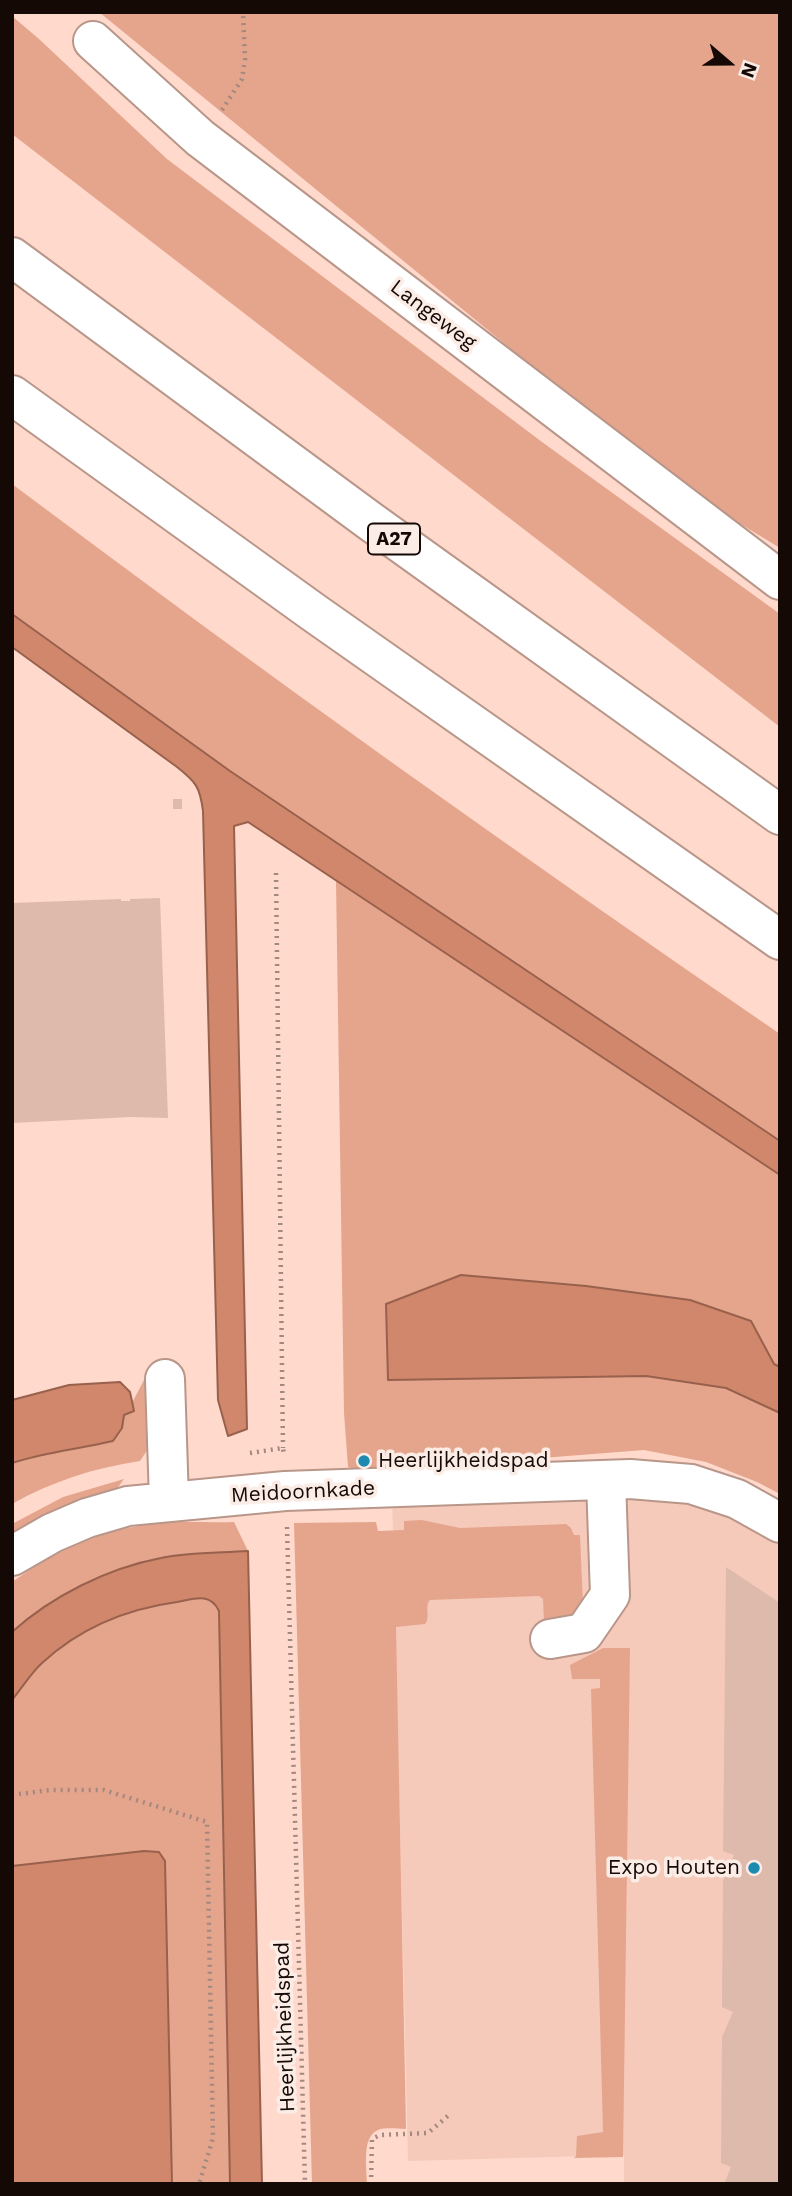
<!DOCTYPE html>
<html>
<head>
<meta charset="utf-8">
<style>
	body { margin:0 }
	#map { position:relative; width:792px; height:2196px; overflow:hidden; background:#fed9cc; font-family:"Work Sans",sans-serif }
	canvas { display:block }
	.frame { position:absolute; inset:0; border:14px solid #150906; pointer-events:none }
	.north { position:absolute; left:694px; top:28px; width:70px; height:70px; -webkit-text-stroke:5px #fbece6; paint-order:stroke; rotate:110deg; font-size:19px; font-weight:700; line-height:28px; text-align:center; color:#150906 }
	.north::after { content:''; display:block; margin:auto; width:24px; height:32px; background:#150906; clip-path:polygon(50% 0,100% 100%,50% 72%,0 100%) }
</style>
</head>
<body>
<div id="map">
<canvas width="792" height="2196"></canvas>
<div class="frame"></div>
<div class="north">N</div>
</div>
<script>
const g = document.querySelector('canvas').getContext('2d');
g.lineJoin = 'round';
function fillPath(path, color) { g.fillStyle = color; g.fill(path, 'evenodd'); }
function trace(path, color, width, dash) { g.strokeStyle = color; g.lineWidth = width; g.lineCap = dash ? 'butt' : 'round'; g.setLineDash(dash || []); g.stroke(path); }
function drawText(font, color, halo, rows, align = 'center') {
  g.font = font + ' "Work Sans",sans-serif'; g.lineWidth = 7; g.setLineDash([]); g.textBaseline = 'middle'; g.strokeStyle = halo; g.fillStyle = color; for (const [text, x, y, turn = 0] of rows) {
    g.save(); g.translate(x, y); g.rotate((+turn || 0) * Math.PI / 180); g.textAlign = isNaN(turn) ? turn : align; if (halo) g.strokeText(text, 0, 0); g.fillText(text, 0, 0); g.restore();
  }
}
fillPath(new Path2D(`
	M688,1490L780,1520V2184H624V2155L408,2161L392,1494Z`), '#f6caba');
fillPath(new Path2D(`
	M99,12H780V548L734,520L560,389Z
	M12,16L39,39L167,159L542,442L780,614V727L12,134Z
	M12,484C264,673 520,856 780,1034V1141L230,771L12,614Z
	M336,880L780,1175V1367L774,1364L751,1321L646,1376L726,1388L780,1413V1494L757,1482L706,1462L644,1450L363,1472L348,1467L344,1413Z
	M145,1378L148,1449L140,1461C94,1468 53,1481 12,1504V1463C45,1452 79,1449 113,1441L124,1415L134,1411L132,1403Z
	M124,1479L116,1490L59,1509L12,1533V1524L63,1497Z
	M422,1520L460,1528L566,1524L571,1528L574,1535H580L583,1605L577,1620L544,1623L543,1599L539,1596L430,1600C424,1606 431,1617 425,1624L396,1627L406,2129C398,2129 386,2127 378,2130C361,2137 367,2169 367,2184H312L294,1523L376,1522L378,1531L404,1530V1521Z
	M234,1522L248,1551C219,1553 189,1552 161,1558C108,1568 52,1596 12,1632V1582C57,1550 103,1529 158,1523C183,1521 209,1523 234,1522Z
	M204,1597L214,1602L219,1611L230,2184H172L165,1861L144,1851L12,1866V1700L41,1663L75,1637L120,1614L147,1606Z
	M603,1648H630L623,2157L574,2158L576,2156L577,2136L603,2132L591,1689L600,1688V1679H572L570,1665Z`), '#e5a58c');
const water = new Path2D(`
	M12,614L230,771L780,1141V1175L248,822L234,826L247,1429L228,1436L218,1400L203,811C200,787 196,782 177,767L12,647Z
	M461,1275L586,1286L690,1300L751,1321L774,1364L780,1367V1413L726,1388L646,1376L388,1380L386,1304Z
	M120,1382L130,1392L134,1411L124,1415L122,1428L113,1441C79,1449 45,1452 12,1463V1400L69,1385Z
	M248,1551L262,2184H230L219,1611C210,1592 194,1599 177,1602C126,1609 81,1627 42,1663C31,1673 22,1688 12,1700V1632C52,1596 108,1568 161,1558C189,1552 219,1553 248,1551Z
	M144,1851L159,1852L165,1861L172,2184H12V1866Z`);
fillPath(water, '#d0876b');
trace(water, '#98614d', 2);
fillPath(new Path2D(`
	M173,799H182V809H173Z
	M160,898L168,1118L131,1117L12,1123V903L121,899V901H130V899Z
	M726,1567L780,1603V2184H724L731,2167L721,2163L722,2037L733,2012L722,2007L723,1881L734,1855L723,1851Z`), '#debaad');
const minor = new Path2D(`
	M93,41L200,138L780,580
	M165,1379L169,1501
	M12,1556L52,1533L87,1518L128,1506L285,1491L630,1479L691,1484L737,1499L780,1523
	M550,1639L584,1633L610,1595L606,1481`);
const highway = new Path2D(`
	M12,257L370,521L780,815
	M12,395L313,612L780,940`);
trace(minor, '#b89689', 42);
trace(highway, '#b89689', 42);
trace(new Path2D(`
	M222,110L242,79L245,59L243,12
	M276,873L283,1448
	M250,1453L283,1448L284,1455
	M287,1527L305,2184
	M12,1795L50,1790H104L207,1822L213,2138L199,2184
	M371,2184L372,2139L380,2135L428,2133L449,2115`), '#a3887f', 4.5, [2, 5]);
trace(minor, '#fff', 38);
trace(highway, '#fff', 38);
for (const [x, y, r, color] of [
	[364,1461,7,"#1d8ab0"],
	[754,1868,7,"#1d8ab0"]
]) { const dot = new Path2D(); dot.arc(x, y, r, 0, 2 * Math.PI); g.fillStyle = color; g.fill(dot); trace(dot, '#fbece6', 2.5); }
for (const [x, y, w] of [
	[394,539,52]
]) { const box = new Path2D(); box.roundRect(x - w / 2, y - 15.5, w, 31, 5); g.fillStyle = '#fbece6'; g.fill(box); trace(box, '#150906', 2); }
drawText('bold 19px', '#150906', null, [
	["A27",394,539]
]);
drawText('21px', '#150906', '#fbece6', [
	["Langeweg",433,315,37],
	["Meidoornkade",303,1492,-3],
	["Heerlijkheidspad",285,2027,-92]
]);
drawText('21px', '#150906', '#fbece6', [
	["Heerlijkheidspad",378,1461],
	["Expo Houten",740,1868,"right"]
], 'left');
</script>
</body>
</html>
